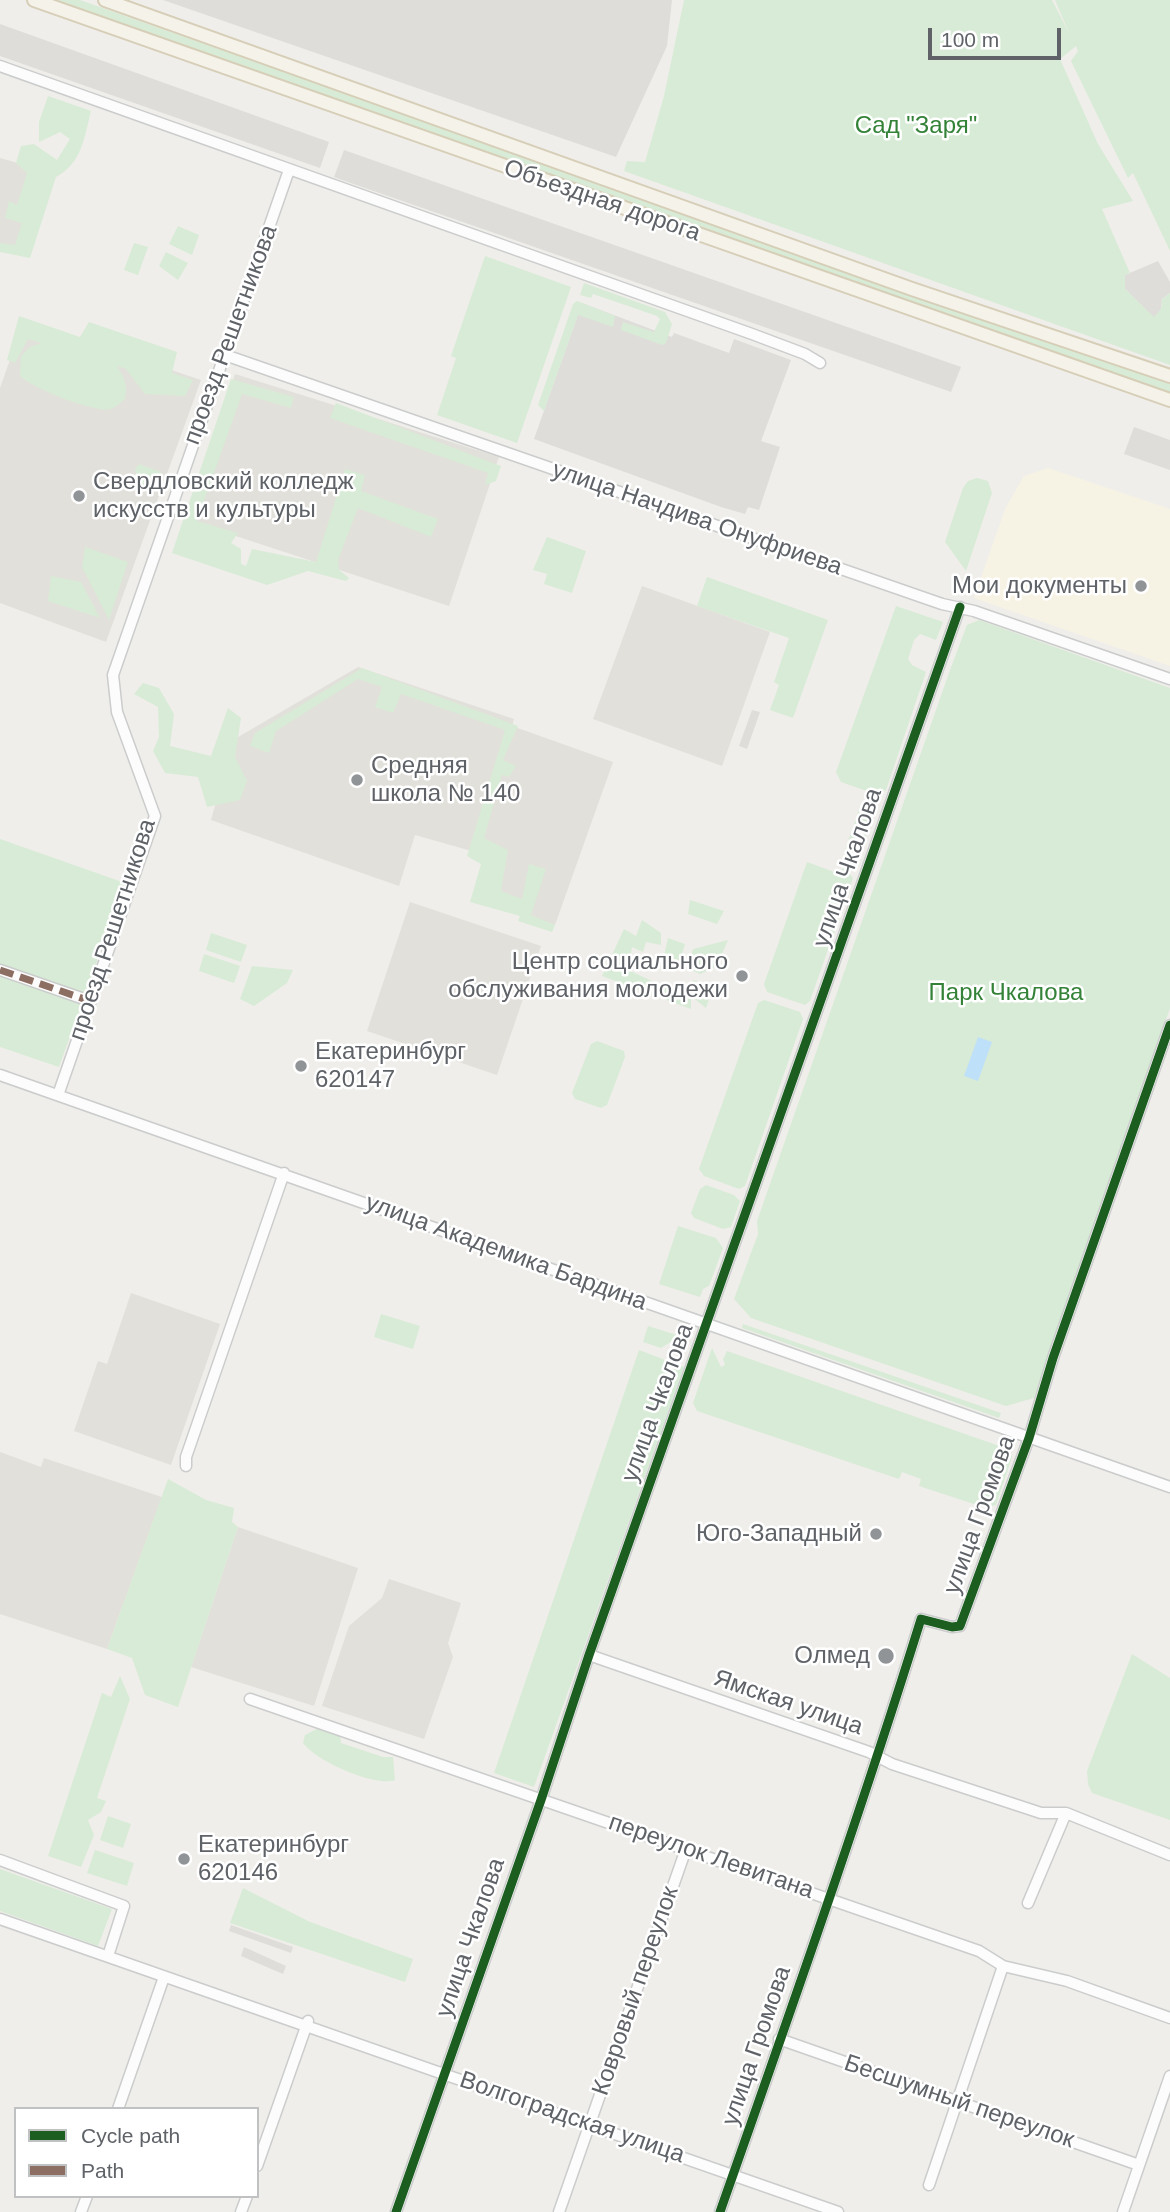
<!DOCTYPE html>
<html>
<head>
<meta charset="utf-8">
<style>
	body { margin:0 }
	#map { position:relative; width:1170px; height:2212px; overflow:hidden; background:#efeeea; font-family:Arial,sans-serif }
	canvas { display:block }
	.legend { position:absolute; left:14px; top:2107px; width:245px; height:91px; box-sizing:border-box; background:#fff; border:2px solid #bfc1c3; margin:0; padding:9px 12px; list-style:none; font-size:21px; color:#5f6368 }
	.legend li { display:flex; align-items:center; gap:14px; height:35px }
	.legend b { width:35px; border:2px solid #bfc1c3 }
	.scale { position:absolute; left:928px; top:28px; width:133px; height:32px; box-sizing:border-box; border:4px solid #5f6368; border-top:0; padding-left:9px; font-size:21px; line-height:24px; white-space:nowrap; color:#5f6368; -webkit-text-stroke:5px #fff; paint-order:stroke }
</style>
</head>
<body>
<div id="map">
<canvas width="1170" height="2212"></canvas>
<ul class="legend">
<li><b style="height:9px;background:#1b5e20"></b>Cycle path</li>
<li><b style="height:9px;background:#8d6e63"></b>Path</li>
</ul>
<div class="scale">100 m</div>
</div>
<script>
const g = document.querySelector('canvas').getContext('2d');
g.lineJoin = 'round';
function fillPath(path, color) { g.fillStyle = color; g.fill(path, 'evenodd'); }
function trace(path, color, width, dash) { g.strokeStyle = color; g.lineWidth = width; g.lineCap = dash ? 'butt' : 'round'; g.setLineDash(dash || []); g.stroke(path); }
function drawText(font, color, halo, rows, align = 'center') {
  g.font = font + ' Arial,sans-serif'; g.lineWidth = 5; g.setLineDash([]); g.textBaseline = 'middle'; g.strokeStyle = halo; g.fillStyle = color; for (const [text, x, y, turn = 0] of rows) {
    g.save(); g.translate(x, y); g.rotate((+turn || 0) * Math.PI / 180); g.textAlign = isNaN(turn) ? turn : align; if (halo) g.strokeText(text, 0, 0); g.fillText(text, 0, 0); g.restore();
  }
}
fillPath(new Path2D(`
	M1048,468L1170,509V666L974,598L1005,509L1024,476Z`), '#f7f3e4');
fillPath(new Path2D(`
	M163,0H672L667,46L616,157Z
	M0,24L329,142L320,168L0,56Z
	M344,150L623,248L961,367L951,392L342,180L334,177Z
	M1158,261L1170,282V293L1162,299L1161,309L1154,318L1125,289V275Z
	M582,303L672,337L674,333L729,353L734,339L791,360L761,441L780,447L759,510L748,507L745,514L721,507L534,439Z
	M1134,427L1170,440V470L1124,454Z
	M752,710L760,712L747,749L739,746Z
	M231,1925L293,1947L291,1953L229,1931Z
	M244,1947L286,1966L283,1974L241,1956Z`), '#dfddda');
fillPath(new Path2D(`
	M0,158L46,171L18,255L0,250Z
	M24,320L201,380L106,642L0,603V388Z
	M235,374L499,457L449,606L184,519Z
	M642,586L770,632L722,766L593,719Z
	M358,667L514,719L512,726L613,762L555,925L488,901L501,862L468,850L415,835L399,886L211,820L233,740Z
	M410,902L541,946L497,1075L367,1031Z
	M131,1293L220,1324L171,1465L74,1431L98,1361L107,1364Z
	M0,1452L41,1467L44,1458L162,1497L107,1649L0,1614Z
	M238,1527L358,1568L314,1706L191,1667Z
	M389,1579L461,1603L448,1643L453,1657L424,1739L322,1706L349,1626L382,1598Z`), '#e2e0da');
fillPath(new Path2D(`
	M56,0H80L1170,384V394Z
	M684,0H1052L1069,33L1055,0H1170V251L1133,173L1128,178L1071,61L1078,51L1076,46L1060,59L1098,144L1133,201L1102,209L1130,273L1125,275V289L1154,317L1161,309L1162,299L1170,293V365L624,171L627,161L645,162L664,96Z
	M48,96L91,111C84,138 82,163 56,177L30,258L0,252V243L15,245L22,223L5,218L9,201L17,205L27,173L16,163L21,146L34,144L57,160L70,139L60,132L39,142V122Z
	M178,226L199,235L192,255L169,244Z
	M134,243L148,247L138,275L124,270Z
	M166,252L188,263L178,280L159,266Z
	M485,256L571,287L517,443L437,415L456,358L451,356Z
	M584,283L665,312L672,324L666,343L662,345L621,330L623,322L654,332L660,319L657,316L593,294L591,298L580,295Z
	M577,301L615,316L613,327L578,315L544,411L538,405L573,304Z
	M19,316L80,337L89,322L177,352L172,373L193,380L185,396L145,394L126,369L117,366C124,378 128,384 125,399C120,403 116,407 111,409C93,413 33,388 20,376L21,356L30,347L41,343L28,339L15,363L7,360Z
	M231,379L294,397L291,408L242,394L197,521L238,533L231,543L241,549V564L246,566L252,549L316,562L345,469L365,475L361,491L438,519L431,537L358,508L338,560L339,570L349,578L346,581L308,571L267,585L172,553Z
	M336,403L501,466L496,481L485,485L488,473L330,418Z
	M139,464L161,472L152,489L140,485L135,469Z
	M977,478L988,481L992,493L966,571L945,542L963,488L968,481Z
	M547,537L586,551L572,593L544,584L547,574L533,570Z
	M85,547L128,562L109,620L82,567Z
	M51,576L81,582L100,618L48,601Z
	M707,577L828,620L793,718L770,710L779,685L774,682L789,638L697,606Z
	M896,606L943,622L936,640L920,634L914,640L908,659L912,665L926,672L886,790L878,795L841,782L836,772Z
	M979,620L1170,688V1008L1034,1398L1006,1406L751,1318L734,1299L758,1234L757,1221L950,670L967,625Z
	M362,668L518,726L503,760L516,766L509,777L502,775L484,838L508,850L501,891L522,899L529,864L546,869L531,915L555,925L552,932L518,921L520,916L470,902L481,864L467,856L505,730L401,694L393,713L375,707L382,687L358,679L276,731L269,753L250,746L255,733Z
	M143,683L159,688L174,714L170,746L211,756L228,708L241,718L235,757L247,781L240,800L207,807L198,777L165,773L153,751L159,737L158,707L134,694Z
	M860,807L874,812L860,855L845,850Z
	M0,839L125,883L59,1067L0,1047Z
	M807,862L837,873L844,868L853,878L810,1001L805,1005L767,992L764,984Z
	M690,900L724,911L717,924L688,914Z
	M642,920L661,933V945L646,942L643,952L632,947L628,970L691,999V1009L602,976L624,929L636,936Z
	M211,933L247,945L241,962L206,950Z
	M668,938L685,944L680,961L664,956Z
	M728,940L717,966L700,974L687,968L693,949Z
	M204,954L240,966L234,983L199,971Z
	M252,966L293,970L287,983L254,1006L240,999Z
	M693,980L713,987L706,1008L691,996Z
	M764,1000L800,1012L803,1019L745,1186L739,1189L704,1176L699,1169L758,1003Z
	M597,1041L624,1051L625,1057L607,1105L601,1108L575,1099L572,1093L591,1044Z
	M706,1185L734,1195L740,1201L731,1227L723,1229L694,1218L691,1213L700,1189Z
	M678,1226L716,1238L723,1248L709,1286L703,1289L700,1297L659,1284Z
	M381,1314L420,1326L413,1349L374,1337Z
	M743,1324L1001,1413L999,1418L742,1328Z
	M648,1326L680,1336L661,1348L643,1342Z
	M712,1348L721,1367L725,1365L723,1359L727,1351L1011,1450L1012,1457L996,1505L986,1508L919,1486L921,1479L902,1472L899,1479L697,1411L693,1403Z
	M639,1350L684,1367L534,1787L494,1773Z
	M168,1479L206,1500L234,1508L232,1522L238,1527L178,1707L145,1695L132,1658L107,1649Z
	M1132,1654L1170,1678V1820L1092,1793L1088,1784L1087,1771Z
	M120,1676L130,1699L97,1798L106,1801L101,1812L88,1820L94,1835L81,1867L48,1856L102,1693L111,1697Z
	M321,1727L340,1734L341,1743L383,1757H393L395,1780C374,1787 316,1761 303,1743L305,1735Z
	M108,1816L131,1824L123,1848L100,1840Z
	M95,1850L134,1863L127,1886L87,1873Z
	M0,1869L112,1909L98,1946L0,1911Z
	M243,1888L310,1922L413,1959L405,1982L230,1923Z`), '#d8ebd6');
fillPath(new Path2D(`
	M978,1037L992,1042L978,1081L964,1076Z`), '#bfe0f9');
const minor = new Path2D(`
	M0,66L752,334L805,354L820,363
	M225,355L942,604L974,611L1170,679
	M0,970L90,1001
	M0,1075L1170,1487
	M58,1095L155,816L117,712L113,675L289,170
	M186,1466V1457L284,1173
	M589,1655L869,1752L892,1764L1041,1813H1066L1170,1855
	M250,1699L979,1951L1003,1966L1067,1981L1170,2018
	M0,1860L124,1906L108,1956
	M1028,1903L1066,1813
	M0,1919L838,2212
	M779,2039L1139,2165
	M118,2109L164,1977
	M257,2166L308,2021
	M929,2185L1003,1966
	M81,2212L87,2196
	M241,2212L247,2196
	M396,2212L541,1800L589,1655L960,607
	M559,2212L686,1849
	M720,2212C789,2015 859,1818 921,1619L952,1627L960,1626L1029,1438L1053,1358L1170,1025
	M1123,2212L1170,2076`);
const major = new Path2D(`
	M34,0L1170,400
	M105,0L912,289L1170,376`);
trace(minor, '#cbcccc', 13);
trace(major, '#d7ceb8', 16);
trace(minor, '#fdfcfc', 10);
trace(major, '#f4f2e9', 12);
trace(new Path2D(`
	M0,970L90,1001`), '#8d6e63', 7, [14, 7]);
trace(new Path2D(`
	M396,2212L541,1800L589,1655L960,607
	M720,2212C789,2015 859,1818 921,1619L952,1627L960,1626L1029,1438L1053,1358L1170,1025`), '#1b5e20', 9);
for (const [x, y, r, color] of [
	[79,496,7,"#919496"],
	[1141,586,7,"#919496"],
	[357,780,7,"#919496"],
	[742,976,7,"#919496"],
	[301,1066,7,"#919496"],
	[876,1534,7,"#919496"],
	[886,1656,9,"#919496"],
	[184,1859,7,"#919496"]
]) { const dot = new Path2D(); dot.arc(x, y, r, 0, 2 * Math.PI); g.fillStyle = color; g.fill(dot); trace(dot, '#fff', 2.5); }
drawText('24px', '#348238', '#fff', [
	["Сад \"Заря\"",916,126],
	["Парк Чкалова",1006,993]
]);
drawText('24px', '#5f6368', '#fff', [
	["Объездная дорога",602,201,19],
	["проезд Решетникова",231,335,-70],
	["улица Начдива Онуфриева",697,519,19],
	["улица Чкалова",848,868,-71],
	["проезд Решетникова",113,930,-72],
	["улица Академика Бардина",506,1253,20],
	["улица Чкалова",658,1403,-70],
	["улица Громова",980,1515,-70],
	["Ямская улица",788,1703,19],
	["переулок Левитана",711,1857,19],
	["улица Чкалова",471,1938,-71],
	["Ковровый переулок",636,1991,-71],
	["улица Громова",757,2046,-71],
	["Бесшумный переулок",959,2102,19],
	["Волгоградская улица",572,2118,19]
]);
drawText('24px', '#5f6368', '#fff', [
	["Свердловский колледж",93,482],
	["искусств и культуры",93,510],
	["Мои документы",1127,586,"right"],
	["Средняя",371,766],
	["школа № 140",371,794],
	["Центр социального",728,962,"right"],
	["обслуживания молодежи",728,990,"right"],
	["Екатеринбург",315,1052],
	["620147",315,1080],
	["Юго-Западный",862,1534,"right"],
	["Олмед",870,1656,"right"],
	["Екатеринбург",198,1845],
	["620146",198,1873]
], 'left');
</script>
</body>
</html>
